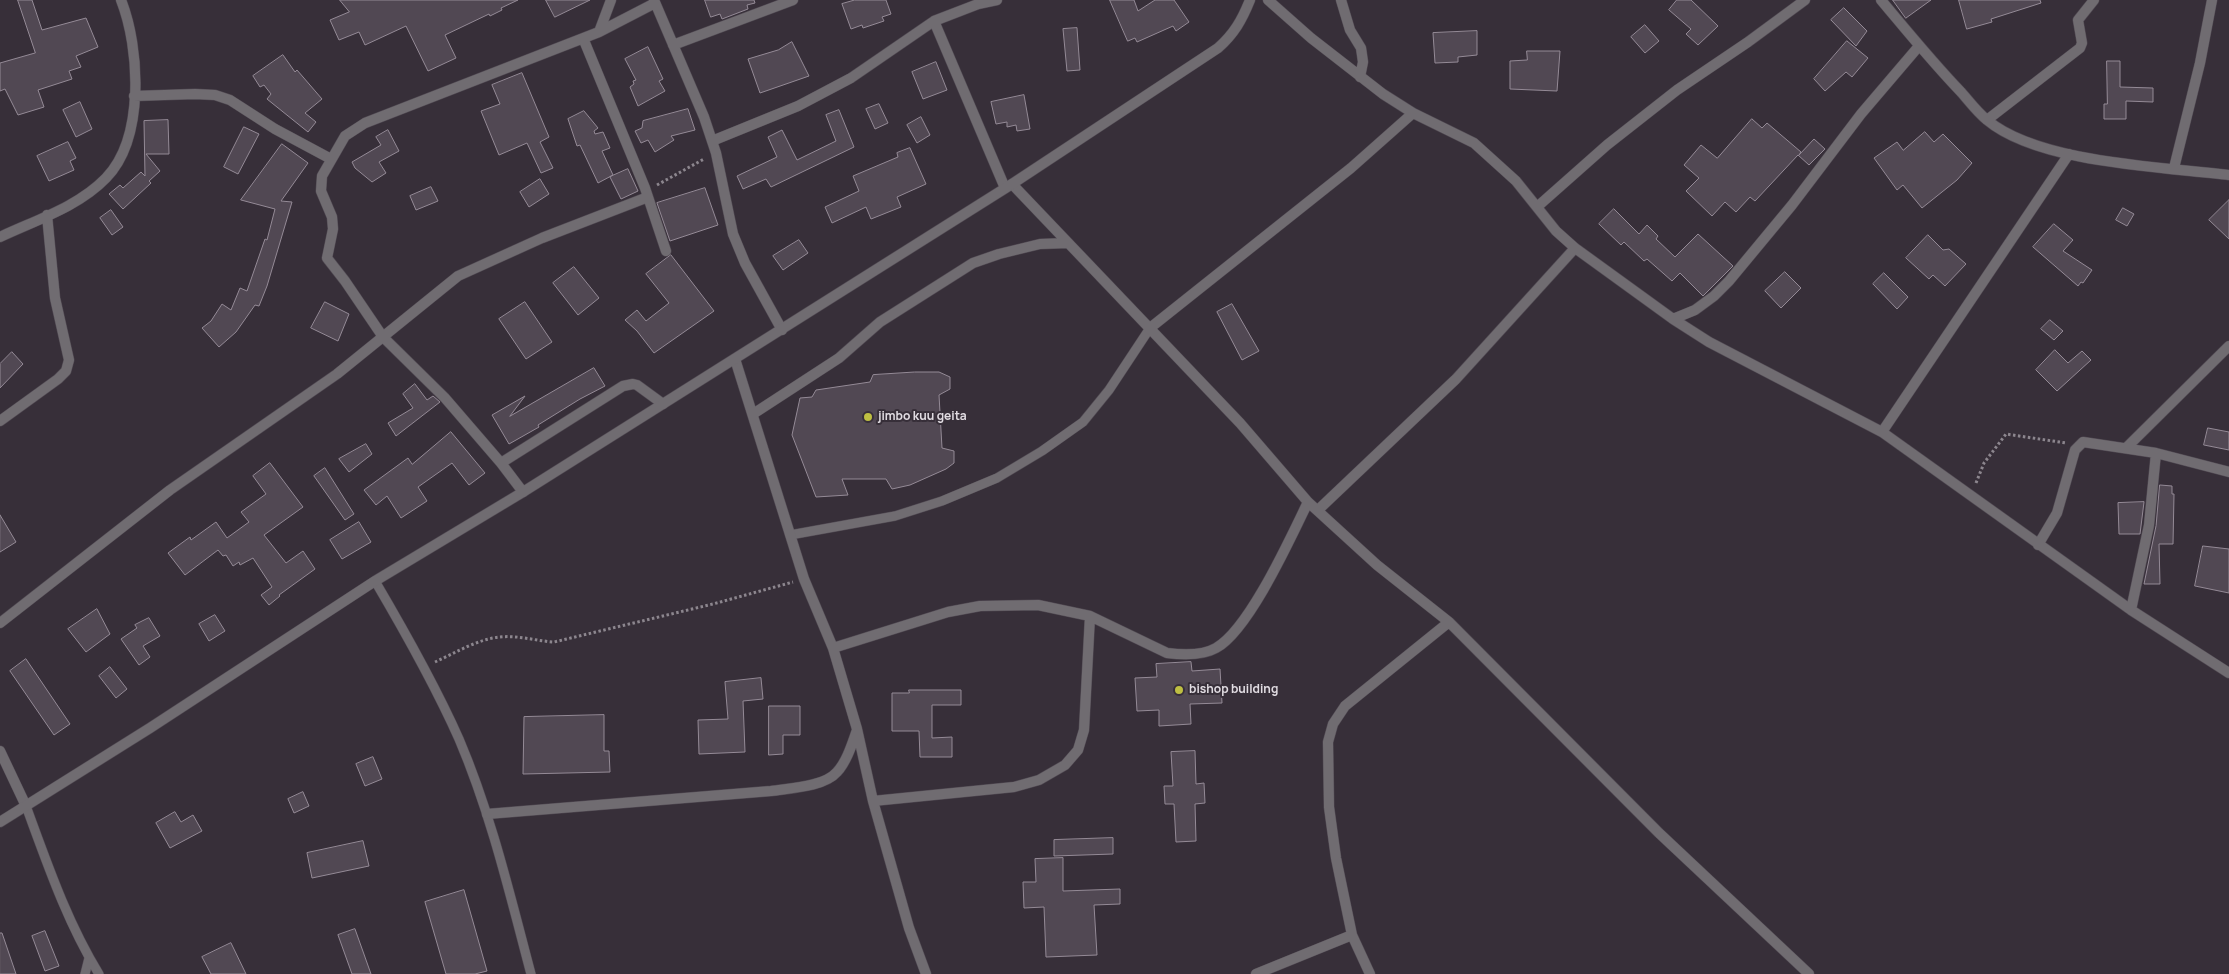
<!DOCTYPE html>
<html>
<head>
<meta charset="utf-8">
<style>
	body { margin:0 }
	canvas { display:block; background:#372f39 }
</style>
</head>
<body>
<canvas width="2229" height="974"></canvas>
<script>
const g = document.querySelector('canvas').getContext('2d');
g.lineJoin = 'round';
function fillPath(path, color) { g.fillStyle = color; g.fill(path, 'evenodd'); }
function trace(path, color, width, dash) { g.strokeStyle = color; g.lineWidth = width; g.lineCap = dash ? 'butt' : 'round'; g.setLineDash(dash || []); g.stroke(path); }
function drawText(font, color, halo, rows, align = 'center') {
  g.font = font + ' Manrope,sans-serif'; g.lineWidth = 4; g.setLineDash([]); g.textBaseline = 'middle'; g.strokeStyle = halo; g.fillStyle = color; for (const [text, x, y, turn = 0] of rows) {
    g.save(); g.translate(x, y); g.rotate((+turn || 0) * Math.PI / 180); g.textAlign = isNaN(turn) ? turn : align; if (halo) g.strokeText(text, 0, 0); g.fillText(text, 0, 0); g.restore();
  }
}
const building = new Path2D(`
	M18,0H32L42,30L86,18L98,47L76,56L81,67L69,71L72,79L38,90L44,107L18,115L5,89L0,91V63L35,53Z
	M340,0H518L501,8L502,10L490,16L489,14L445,35L456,58L428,71L406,26L365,45L359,32L339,40L330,20L349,12Z
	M546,0H590L555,17Z
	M705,0H754L755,3L747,5L748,9L722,19L720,14L711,17Z
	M855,0H886L891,14L882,17L884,21L863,28L862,25L851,29L842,4Z
	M1110,0H1134L1138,11L1155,0H1174L1189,22L1176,31L1173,26L1137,42L1135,38L1128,41Z
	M1677,0H1691L1718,26L1698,45L1686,34L1691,29L1669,10Z
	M1893,0H1931L1906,18Z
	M1959,0H2040L2041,3L1991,19L1992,22L1967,29Z
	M1844,8L1867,31L1856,46L1831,20Z
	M1645,25L1659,41L1645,53L1631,37Z
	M1077,28L1080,70L1067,71L1063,29Z
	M1477,31V55L1458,57V62L1435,63L1433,33Z
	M1847,41L1868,58L1852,77L1846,72L1825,91L1814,79Z
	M792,42L809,76L760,93L748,59L778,50Z
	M648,47L663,79L659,81L665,91L638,106L630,87L634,84L633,81L636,80L625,59Z
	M1527,51H1560L1557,91L1510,89V61L1527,60Z
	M283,55L295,72L297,70L322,99L305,113L316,122L308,132L267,99L271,94L264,85L260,87L253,76Z
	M2107,61H2120V87L2153,88V102L2126,101V119H2104V104H2107Z
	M936,62L947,90L923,99L912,72Z
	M522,73L549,137L540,142L553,168L541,173L527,143L499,155L481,111L500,104L492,85Z
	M1024,95L1030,129L1017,131L1016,125L1007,127V122L996,124L991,102Z
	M80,102L92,129L76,137L63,110Z
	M879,104L888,123L875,129L866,109Z
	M688,109L695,130L671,136L674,140L655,152L648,140L641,143L635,131L642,128L643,121Z
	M839,110L854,147L771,187L766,179L743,189L737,176L777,157L768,137L782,130L797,160L836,141L826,115Z
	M584,111L598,128L594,131L595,134L603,132L610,148L602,151L613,175L598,183L580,145L577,146L568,119Z
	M921,117L930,135L917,143L907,125Z
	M1752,119L1762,128L1767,123L1801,152L1799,155L1814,139L1825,149L1809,165L1798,155L1755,201L1750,197L1736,212L1725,202L1712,216L1686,191L1699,178L1684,165L1701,145L1717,158Z
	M168,120L169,154H146L160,171L149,181L151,183L123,209L109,194L120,185L123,188L141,172L145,176L144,121Z
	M244,127L259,134L238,174L224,167Z
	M388,130L399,151L379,162L386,173L372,182L355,168L352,162L381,145L376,137Z
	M1925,132L1934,142L1943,134L1972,163L1957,180L1922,208L1903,185L1897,190L1874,158L1897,142L1903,150Z
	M68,142L76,158L70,161L74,170L49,181L37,156Z
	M282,144L308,163L281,201L292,202L267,286L259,306L255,305L236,332L219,347L202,328L211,321L222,304L231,310L240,288L247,291L265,239L267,240L275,209L241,200Z
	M910,148L926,184L897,197L901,207L871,219L866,207L832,223L825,207L859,191L853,176L898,157L897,153Z
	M628,169L638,191L621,199L610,177Z
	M540,179L549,194L529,207L520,192Z
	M431,187L438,201L416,210L410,196Z
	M705,188L718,225L670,241L657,203Z
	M2229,200V239L2209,220Z
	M2123,208L2134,214L2127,226L2116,220Z
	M1614,209L1639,234L1647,225L1658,236L1656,239L1675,257L1698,234L1733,266L1703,296L1680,273L1672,281L1647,259L1644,261L1624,242L1621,245L1599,224Z
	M111,210L123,227L112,235L100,218Z
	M2054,224L2073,240L2063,251L2092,270L2083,283L2081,282L2078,286L2033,247Z
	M1928,235L1943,250L1949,249L1966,264L1945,286L1933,275L1929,279L1906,258Z
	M799,240L808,253L783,270L773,256Z
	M671,255L714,311L654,353L637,331L625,320L637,310L646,321L669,303L646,274Z
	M574,267L599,298L578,315L553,283Z
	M1785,272L1801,288L1781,308L1765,291Z
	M1884,273L1908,297L1897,309L1873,284Z
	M325,302L349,314L338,341L311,328Z
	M525,302L552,342L526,359L499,319Z
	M1232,304L1259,351L1242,360L1217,312Z
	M2050,320L2063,331L2054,340L2041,329Z
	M2055,350L2068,363L2082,351L2091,360L2057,391L2036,370Z
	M12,352L23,364L0,388V364Z
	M594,368L605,386L580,399L538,425L539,427L509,444L492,415L525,396L510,416Z
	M915,372H939L950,377V389L939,395L942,448L954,451V463L946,469L910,485L892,489L886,479H842L848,495L816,497L792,435L800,398L812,397L816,390L870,382L873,375Z
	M415,384L427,400L433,396L440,402L396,436L388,423L413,408L403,394Z
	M2208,428L2229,432V450L2204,445Z
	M451,432L485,473L469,485L452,463L418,487L427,501L401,518L387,496L376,505L364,490L408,458L412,464Z
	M366,444L372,454L349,472L339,459Z
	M270,463L303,507L264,535L286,563L303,551L315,569L279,595L280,596L269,605L261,595L272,587L253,558L240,565L239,562L233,566L226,555L223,556L218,550L185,575L168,553L190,537L191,540L216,522L227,538L249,522L241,512L266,494L253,476Z
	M325,468L354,514L345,520L314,476Z
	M2160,485L2172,486V494H2174L2173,544H2159L2160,584H2144L2156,526Z
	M2144,502L2140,534H2119L2118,503Z
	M0,515L16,542L0,552Z
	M359,522L371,542L342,559L330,540Z
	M2203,546L2229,549V593L2195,586Z
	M97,609L110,634L86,652L68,629Z
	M215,615L225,631L209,641L199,624Z
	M149,618L160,636L143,646L150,657L139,665L121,639L137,628L135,625Z
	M26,659L70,724L54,735L10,671Z
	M1191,662L1192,671L1220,669L1222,703L1190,704L1191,724L1159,726V710L1137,711L1135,678L1157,677L1156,664Z
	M110,667L127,689L116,698L99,676Z
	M761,678L763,699L743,701L745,752L699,754L698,720L728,719L725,682Z
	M909,690H961V705H932V738L952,737V757H920L919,731H892V693H909Z
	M769,706H800V735H783V754L769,755Z
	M604,715V751H609L610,772L523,774L524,717Z
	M1195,751L1196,784L1204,783L1205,803L1195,804L1196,841L1176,842L1174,804H1165L1164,786H1173L1171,752Z
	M373,757L382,779L365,786L356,764Z
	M303,792L309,806L294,813L288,799Z
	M175,812L181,822L193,815L202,831L170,848L156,823Z
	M1113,838V854L1054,856V840Z
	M363,841L369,866L312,878L307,853Z
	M1063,858V891L1120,889V904L1094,905L1097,955L1046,957L1044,907L1024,908L1023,882H1036L1035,859Z
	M464,890L487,971L475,974H446L425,902Z
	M355,929L371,974H352L338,935Z
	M45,931L59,966L45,971L32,936Z
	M0,933H2L16,974H0Z
	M231,943L246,974H211L202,957Z`);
fillPath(building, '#514853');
trace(building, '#948a96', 1);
const service = new Path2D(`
	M790,535L895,516L942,501L997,478L1042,451L1083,422L1109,390L1150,328
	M375,581C405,632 435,685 459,739C491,814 510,895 531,974
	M26,806C47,863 67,922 99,974
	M85,974L89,958`);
const minor = new Path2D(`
	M654,0L704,117L716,153L733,234L745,263L782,330
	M1268,0L1311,38L1383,94L1413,113L1474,143L1516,181L1556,231L1575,248L1673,319L1709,342L1882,432L2131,610L2229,673
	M1341,0L1350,30L1361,48L1363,62L1360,77
	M1881,0C1907,31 1933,63 1961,92C1969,101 1977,112 1987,120C2038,163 2162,167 2229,175
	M934,21L1005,188
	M599,32L611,0
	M583,38L645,188L666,251
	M673,45L793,0
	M134,96L195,94L215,95L230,100L275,129L331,159
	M1987,120L2080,48L2082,43L2078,20L2094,0
	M712,141L798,106L851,78L934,21L978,4L997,0
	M2174,168L2200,63L2212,0
	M1012,184L1240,423L1308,502L1377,565L1449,622L1659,833L1809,974
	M1537,207L1607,145L1677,90L1748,42L1805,0
	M0,237C36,220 78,207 106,178C145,138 140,48 121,0
	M1673,319L1695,310L1714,296L1729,281L1792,205L1861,114L1919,46
	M1150,328L1351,168L1413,113
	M735,359L804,579L833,648L857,729L873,801L909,928L926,974
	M753,414L839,358L880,322L973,263L999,254L1040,244L1068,243
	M0,421L58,379L66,371L69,360L55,298L47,215
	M1882,432L2069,154
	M2126,448L2229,346
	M501,463L623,386L633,384L637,385L663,404
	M523,492L501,463L445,398L383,337L345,281L327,258L333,229L332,217L321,191L322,176L345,136L365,123L599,32L655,3
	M1318,510L1456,379L1575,248
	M2038,545L2057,513L2075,450L2083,442L2156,453L2229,472
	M2131,610L2149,525L2156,453
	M0,623L170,490L337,374L458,276L542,238L648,197
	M833,648L948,612L980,606L1038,605L1090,616L1167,653C1183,655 1202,656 1216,648C1249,630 1291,537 1308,502
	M0,751L26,806
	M873,801L1014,787L1039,780L1065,765L1078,750L1084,730L1090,616
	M487,814L771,791C790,788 824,787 837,772C847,761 852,744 857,730
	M1256,974L1352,935
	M1370,974L1352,935L1336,858L1329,807L1328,742L1333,724L1345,706L1449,622`);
const tertiary = new Path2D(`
	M0,822L150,728L375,581L523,492L1012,184L1218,48C1234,34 1242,20 1250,0`);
trace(service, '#524b54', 10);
trace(minor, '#524b54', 11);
trace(tertiary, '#524b54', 11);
trace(new Path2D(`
	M657,185L704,159
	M1976,483L1984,463L2006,434L2066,443
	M435,662C455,653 478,639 500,637C518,635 536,641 554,642L713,604L793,582`), '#8c868e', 3, [2.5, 2.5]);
trace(service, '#706c71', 9);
trace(minor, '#706c71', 10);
trace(tertiary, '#706c71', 10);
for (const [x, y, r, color] of [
	[868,417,5,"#bebf42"],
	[1179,690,5,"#bebf42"]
]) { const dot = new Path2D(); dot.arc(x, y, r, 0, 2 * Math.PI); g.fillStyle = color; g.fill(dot); trace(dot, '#372f39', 2); }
drawText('bold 12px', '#e1dce2', '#372f39', [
	["jimbo kuu geita",878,417],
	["bishop building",1189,690]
], 'left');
</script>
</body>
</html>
